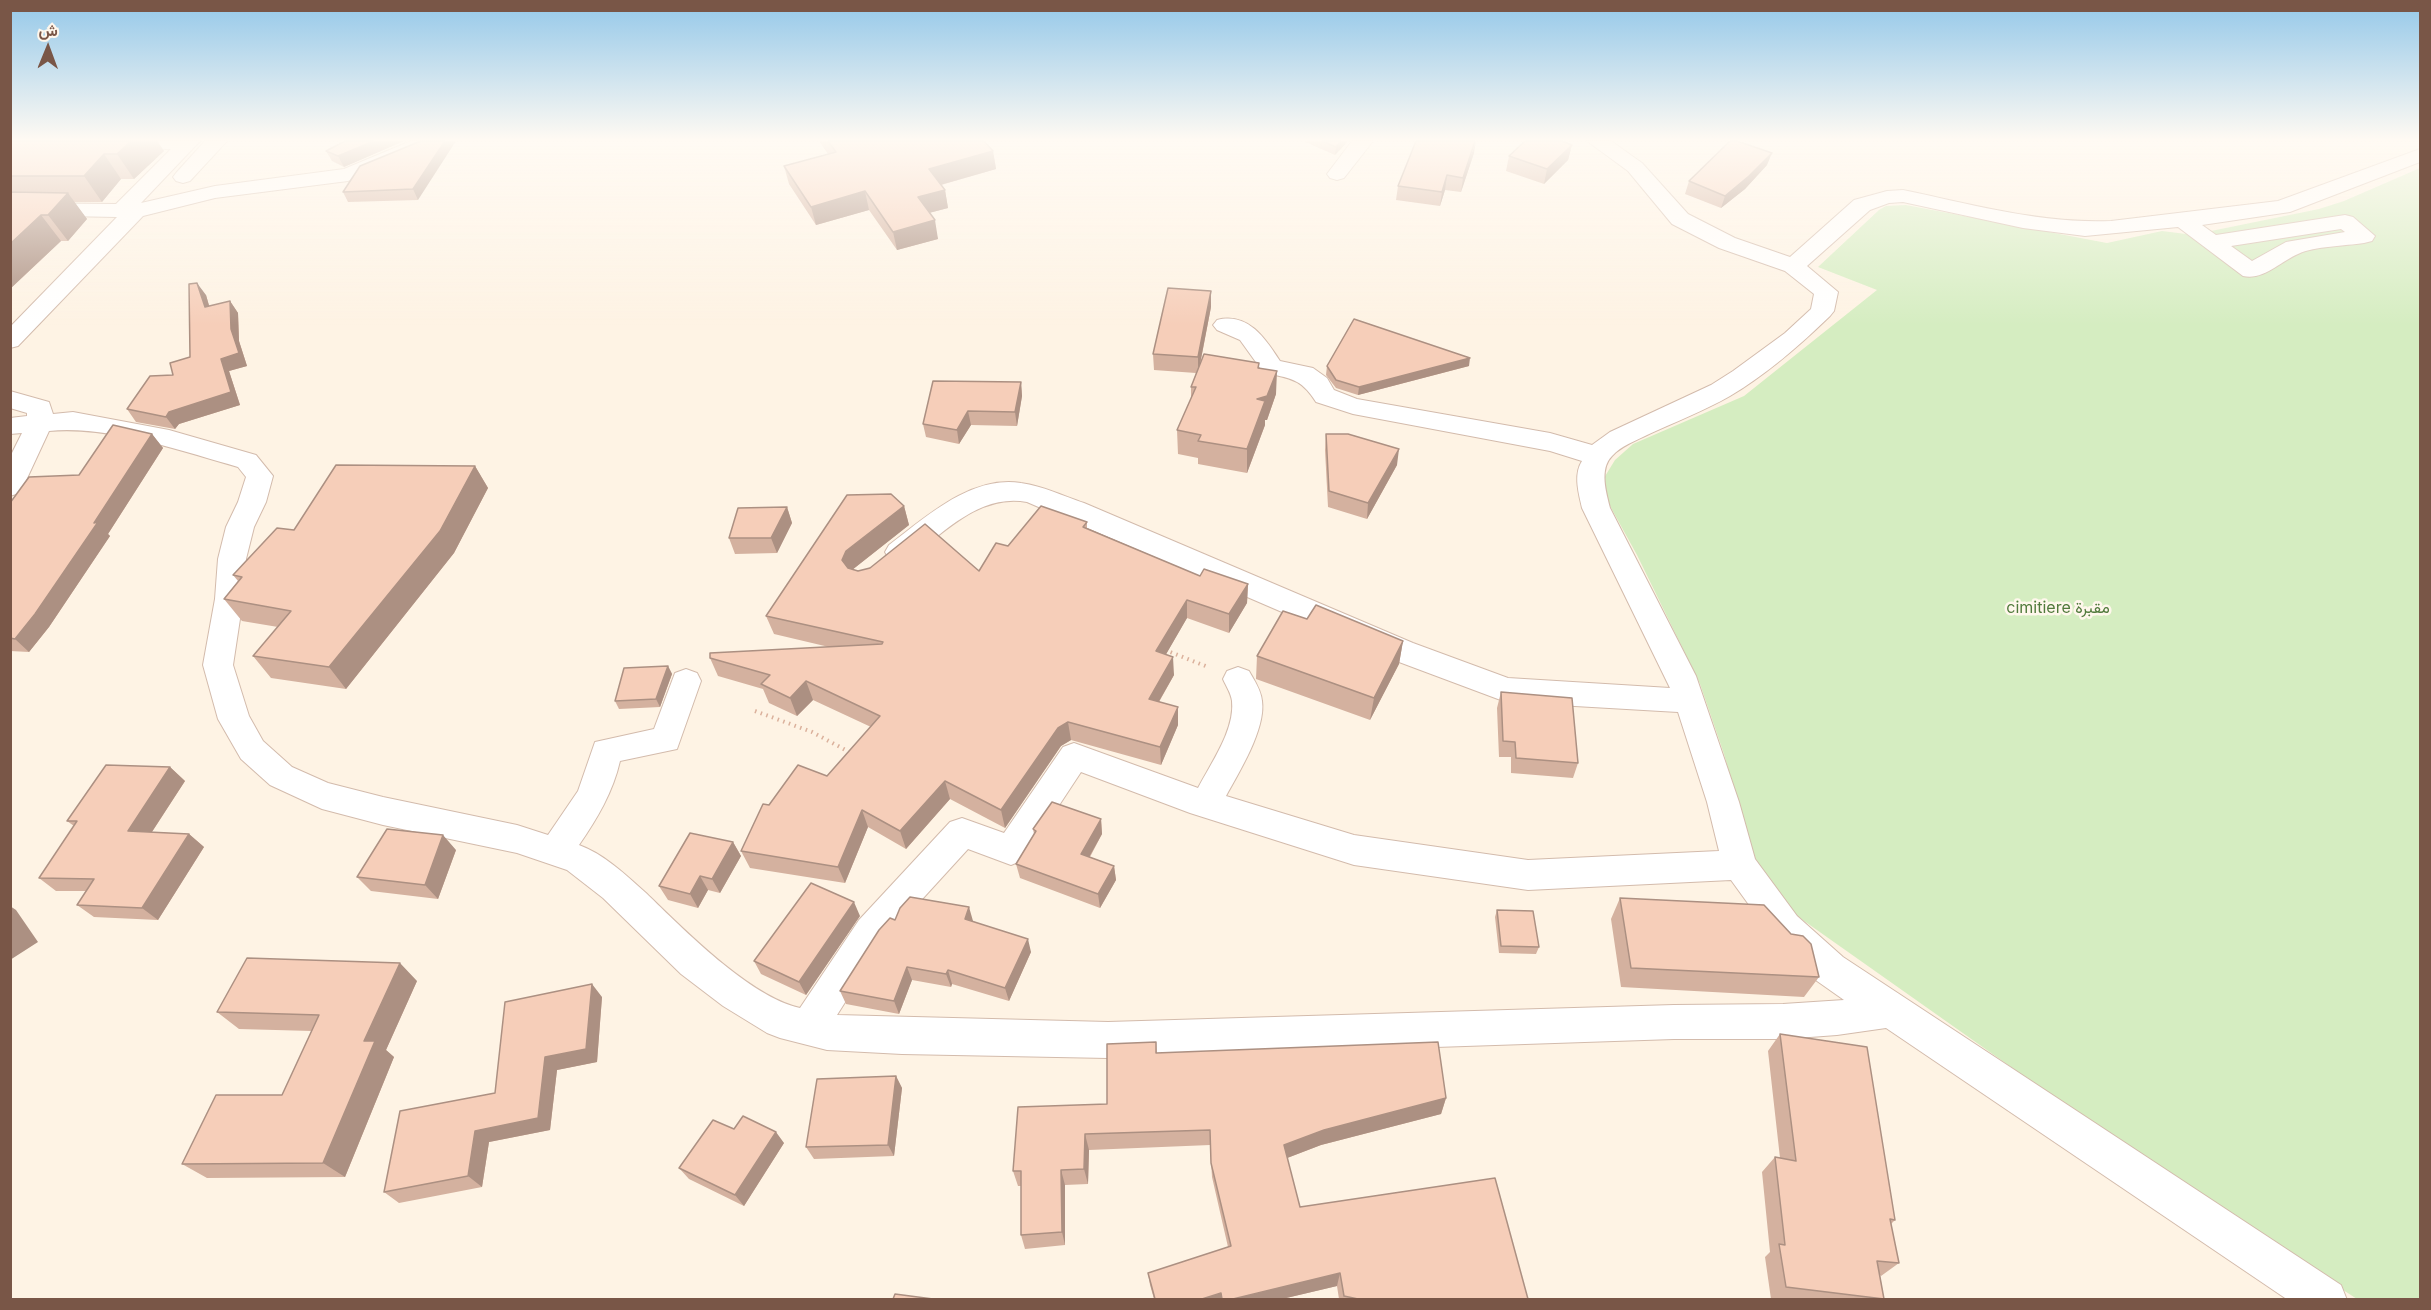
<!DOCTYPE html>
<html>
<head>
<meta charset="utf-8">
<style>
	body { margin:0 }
	#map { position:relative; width:2431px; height:1310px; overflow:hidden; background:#fef3e4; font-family:Inter,Vazirmatn,sans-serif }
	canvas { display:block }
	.frame { position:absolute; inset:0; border:12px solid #795647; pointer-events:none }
	.north { position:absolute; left:18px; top:18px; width:60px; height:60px; -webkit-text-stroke:4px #fff7ec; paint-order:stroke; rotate:1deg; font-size:16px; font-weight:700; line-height:24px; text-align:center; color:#795647 }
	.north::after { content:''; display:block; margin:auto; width:21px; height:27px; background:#795647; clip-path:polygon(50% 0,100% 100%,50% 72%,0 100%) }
</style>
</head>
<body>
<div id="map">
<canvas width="2431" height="1310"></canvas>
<div class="frame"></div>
<div class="north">ش</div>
</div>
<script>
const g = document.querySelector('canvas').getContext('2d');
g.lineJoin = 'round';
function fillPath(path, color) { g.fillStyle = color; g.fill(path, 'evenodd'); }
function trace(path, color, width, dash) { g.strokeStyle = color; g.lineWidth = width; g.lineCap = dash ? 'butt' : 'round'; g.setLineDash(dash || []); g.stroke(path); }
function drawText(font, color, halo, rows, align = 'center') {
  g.font = font + ' Inter,Vazirmatn,sans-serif'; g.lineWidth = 5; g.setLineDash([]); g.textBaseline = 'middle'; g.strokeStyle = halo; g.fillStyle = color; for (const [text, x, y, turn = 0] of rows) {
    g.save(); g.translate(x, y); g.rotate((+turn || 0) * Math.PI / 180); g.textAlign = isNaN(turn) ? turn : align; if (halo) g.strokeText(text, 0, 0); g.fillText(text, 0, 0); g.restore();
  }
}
fillPath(new Path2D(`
	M2420,168V1299H2357L2137,1156L1790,911L1755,865L1724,754L1700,684L1637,555L1599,486L1615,460L1633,444L1744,396L1877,290L1818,267L1879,210L1886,206L1906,205L2107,243L2162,231L2186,234L2211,231L2319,209L2344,201Z`), '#d5edc1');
const minor = new Path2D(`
	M53,141H200L141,203L215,186L344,169L411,141H440L437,145L348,181L215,198L143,216L18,346L10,348V327L117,217L10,215V203L116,204L171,149L63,147L56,145Z
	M205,141H227L190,181L183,183L176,181L173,177L176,173Z
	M1352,141H1373L1344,178L1337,180L1330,178L1327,174Z
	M1587,141H1611L1642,163L1688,214L1735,238L1790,257L1854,200L1887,191L1903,190C1971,204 2041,224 2111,221L2278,201L2420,149V162L2290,212L2202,225L2216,235L2345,215L2353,217L2375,236L2372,241L2364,243C2345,246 2315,246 2298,254C2281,261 2263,281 2243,276L2178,227L2085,236L2023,228L1903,202L1889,203L1870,210L1807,266L1838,292L1834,311L1830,316C1800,345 1767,374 1730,396C1704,411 1675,422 1647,435C1635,441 1621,446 1612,456C1599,469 1606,492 1610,508L1696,676L1739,802L1755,859L1797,916L1843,957L2341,1285L2347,1300H2288L1886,1028L1837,1035L1783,1039H1674L1108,1058L902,1054L827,1050L780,1038L767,1033L723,1006L681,974L603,898L567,870L517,853L383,825L322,809L270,785L241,759L218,719L203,665L215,599L218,559L226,527L238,502L246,477L238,467C181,451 108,425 49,431L23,487L19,493L10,496V457L22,433L10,434V418L27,416V413L10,408V391L49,402L53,414L73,412L169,430L256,455L273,476L266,502L254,527L246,559L243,599L233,665L249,716L263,741L292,767L328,783L383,797L517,825L548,835L578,791L595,742L654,729L675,673L686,669L697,673L701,681L677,749L620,761C613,792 597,819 579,845C604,854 626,875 646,893C683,929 750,997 800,1008L859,920L950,822L962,818L1004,833L1063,747L1074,743L1198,788C1211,763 1235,730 1232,701C1231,693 1226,686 1223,679L1227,671L1238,667L1249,671C1254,680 1261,690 1262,701C1266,729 1239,772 1226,796L1354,835L1528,860L1719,851L1707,802L1678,712L1506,702L1391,659L1027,502C980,493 943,533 909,559L899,562L889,559L885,552L889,545C926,517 971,475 1021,483C1043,486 1063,496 1084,503L1413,643L1508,678L1670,688L1582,508C1579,494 1573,475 1582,461L1550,451L1353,414L1316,402C1300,377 1290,379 1263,372L1240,340L1217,330L1213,325L1217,320C1248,312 1265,338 1280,361L1313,368L1327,378L1334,390L1357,399L1550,433L1592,445L1610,432L1711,385L1733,371L1785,333L1811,309L1814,294L1785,271L1719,248L1672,224L1628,171ZM2341,229L2345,232L2286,242L2252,261L2231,246ZM1081,772L1190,813L1354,865L1528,890L1731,880L1773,938L1817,981L1844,1000L1783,1004L1674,1005L1108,1022L837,1015L883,942L968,849L1011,865L1023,860Z`);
trace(minor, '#d3bbac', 2);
trace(new Path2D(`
	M1165,650L1208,667
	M755,711L812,732L853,754`), '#dbb19c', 4, [1.5, 4.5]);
fillPath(minor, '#fff');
fillPath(new Path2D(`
	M10,141H157L164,151L134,179H121L102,202H74L87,219L68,241H61L10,289Z
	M345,141H404L344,167L332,161L326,151Z
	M421,141L418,200L348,202L343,192Z
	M819,141H984L993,151L996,169L941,185L945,190L948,208L929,213L938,239L897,250L869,210L816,225L789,184L784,166L828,154Z
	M1303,141H1348L1335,155Z
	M1572,145L1568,160L1544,184L1506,171L1509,156Z
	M1474,153L1461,192L1445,190L1440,206L1396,200L1398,186Z
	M1767,165L1745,189L1721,208L1685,194L1689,181Z
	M206,295L209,306L230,301L238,313L239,341L247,366L229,371L240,405L179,424L175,429L136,422L127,409L173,375L190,357Z
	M1211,307L1200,365L1259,368L1276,394L1267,420H1265V425L1247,473L1198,464V458L1178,454L1177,430L1191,399V387L1196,373L1154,370L1153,354Z
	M1327,366H1469L1358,395L1336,388L1326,375Z
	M1021,382L1022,396L1017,426L971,425L959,444L926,437L923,424Z
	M152,434L163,448L108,534L110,536L49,627L29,652L10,651V503L79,475Z
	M1326,434L1397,465L1367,519L1328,507L1325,450Z
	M475,466L488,488L454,553L346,689L271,678L253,656L278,627L242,621L224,599L238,581L233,575L294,530Z
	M904,506L909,525L852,570L858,571H979L1008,546L1087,522V528L1200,576L1248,584L1247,603L1229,633L1187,618L1166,654L1174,675L1159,702L1178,707V725L1161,765L1071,740L1061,746L1005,828L950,799L906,849L868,827L845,883L750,868L741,851L769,805L827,776L871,727L813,700L797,716L769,703L763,689L718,676L710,658L829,647L774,634L766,616Z
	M787,507L792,523L777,553L735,554L729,538Z
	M1307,619L1403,641L1399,664L1370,720L1256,679L1257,656Z
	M668,666L672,674L660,707L619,709L615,701Z
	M1501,692L1578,763L1573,778L1511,773V757H1499L1497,708Z
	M170,767L185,781L152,832L189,834L204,847L158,920L94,917L77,905L86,891H56L39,878L74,826L67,821Z
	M1101,819L1102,834L1090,857L1114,866L1116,880L1100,908L1020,878L1016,864L1034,834L1033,829Z
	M733,842L741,856L720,893L708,890L698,908L668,900L659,886Z
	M456,850L438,899L371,891L357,877Z
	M1620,898L1819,977L1804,997L1621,987L1611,919Z
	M1497,910L1539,947L1536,954L1499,953L1495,917Z
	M860,916L806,995L761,974L754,961Z
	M895,920L973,921L1031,952L1009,1001L952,984L951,987L912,980L899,1014L846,1004L840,991Z
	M417,981L386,1050L394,1057L345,1177L207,1178L182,1164L282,1095L312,1031L239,1029L217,1012Z
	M602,997L597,1062L557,1070L550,1130L489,1142L482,1187L399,1203L384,1192Z
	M1780,1034L1895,1220L1891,1224L1899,1263L1881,1276L1880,1275L1884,1299H1771L1765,1257L1770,1252L1762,1172L1775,1157L1780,1158L1768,1051Z
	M1156,1042L1157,1053L1446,1098L1441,1114L1321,1145L1287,1158L1300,1207L1528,1299H1339L1337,1286L1282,1299H1154L1150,1285L1148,1273L1228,1247L1212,1177L1210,1145L1089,1150L1088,1184L1065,1185V1245L1025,1249L1021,1235V1186H1018L1013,1171L1107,1104Z
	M896,1076L902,1088L894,1156L814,1159L806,1147Z
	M734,1129L784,1143L744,1206L689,1179L679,1168Z`), '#d4b19f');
fillPath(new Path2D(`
	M131,141H157L164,151L134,179L117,154Z
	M374,141H404L344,167L338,156Z
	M445,141H456L418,200L413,189Z
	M1341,141H1348L1335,155L1336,147Z
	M1476,141L1474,153L1461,192L1463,178Z
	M1572,145L1568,160L1544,184L1547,169Z
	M993,151L996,169L933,187L929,169Z
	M1772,153L1767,165L1745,189L1721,208L1725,196Z
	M104,154L121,179L102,202L84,176Z
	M1447,175L1445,190L1440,206L1442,192Z
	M945,190L948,208L921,215L918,197Z
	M865,191L869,210L816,225L811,207Z
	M68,193L87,219L68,241L48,215Z
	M41,215L61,241L10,289V244Z
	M935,220L938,239L897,250L893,232Z
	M197,283L206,295L213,319L205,307Z
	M1211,291V307L1198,374V357Z
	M230,301L238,313L239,341L247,366L229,371L240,405L179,424L175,429L166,417L169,412L221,359L231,329Z
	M1470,358L1469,366L1358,395L1359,387Z
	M1277,371L1276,394L1267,420H1265V425L1247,473V449L1257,399Z
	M1021,382L1022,396L1017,426L1015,412Z
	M968,411L971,425L959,444L957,430Z
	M152,434L163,448L108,534L110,536L49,627L29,652L15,639L94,523Z
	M1399,449L1397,465L1367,519L1368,503Z
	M475,466L488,488L454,553L346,689L329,667Z
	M904,506L909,525L852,570L848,579L842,560L846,551Z
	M787,507L792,523L777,553L771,538Z
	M1248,584L1247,603L1229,633V614Z
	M1187,600V618L1157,670L1156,651Z
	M1403,641L1399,664L1370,720L1374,698Z
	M1173,657L1174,675L1150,717L1149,699Z
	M668,666L672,674L660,707L656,699Z
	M806,681L813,700L797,716L790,698Z
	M1178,707V725L1161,765L1160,747Z
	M1068,722L1071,740L1061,746L1005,828L1001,810L1058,728Z
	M170,767L185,781L144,844L128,831Z
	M945,781L950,799L906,849L900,831Z
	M862,810L868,827L845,883L838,867Z
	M1101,819L1102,834L1083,868L1081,854Z
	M189,834L204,847L158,920L142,908Z
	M443,835L456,850L438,899L425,885Z
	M733,842L741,856L720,893L712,879Z
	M1114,866L1116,880L1100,908L1098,894Z
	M700,876L708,890L698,908L690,894Z
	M854,902L860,916L806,995L799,982Z
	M10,906L16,910L38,942L10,960Z
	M969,907L973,921L969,933L965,919Z
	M1028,939L1031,952L1009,1001L1005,988Z
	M400,963L417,981L386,1050L394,1057L345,1177L323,1163L364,1041Z
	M907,967L912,980L899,1014L894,1001Z
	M948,970L952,984L951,987L946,974Z
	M592,984L602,997L597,1062L557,1070L550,1130L489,1142L482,1187L468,1176L475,1131Z
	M896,1076L902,1088L894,1156L888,1145Z
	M1446,1098L1441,1114L1321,1145L1282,1160L1284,1145L1324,1130Z
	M776,1132L784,1143L744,1206L735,1195Z
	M1085,1134L1089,1150L1088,1184L1084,1169Z
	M1061,1170L1065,1185V1245L1062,1232Z
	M1340,1273L1337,1286L1282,1299H1233Z
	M1221,1293V1299H1202Z`), '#ac9082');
const building = new Path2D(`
	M10,141H131L117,154H104L84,176H10Z
	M345,141H374L338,156L326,151Z
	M421,141H445L413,189L343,192L360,166Z
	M828,141H984L993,151L929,169L945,190L918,197L935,220L893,232L865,191L811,207L784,166L836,152Z
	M1322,141H1341L1336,147Z
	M1416,141H1475L1463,178L1447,175L1442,192L1398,186Z
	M1525,141H1562L1572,145L1547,169L1509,156Z
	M1730,141H1737L1772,153L1749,176L1725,196L1689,181Z
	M10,192L68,193L48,215H41L10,244Z
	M197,283L205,307L230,301L231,329L239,353L221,359L231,392L169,412L166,417L127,409L150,376L173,375L170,363L190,357L189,284Z
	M1168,288L1211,291L1198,357L1153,354Z
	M1354,319L1470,358L1359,387L1336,380L1327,366Z
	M1204,354L1259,363L1258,368L1277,371L1267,396L1257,399L1265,401L1247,449L1198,441L1201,435L1177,430L1196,387H1191Z
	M933,381L1021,382L1015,412L968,411L957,430L923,424Z
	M113,425L152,434L94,523L98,522L35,614L15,639L10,638V503L29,477L79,475Z
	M1326,434H1348L1399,449L1368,503L1329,491Z
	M336,465L475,466L440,531L329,667L253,656L291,611L224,599L242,577L233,575L277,528L294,530Z
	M891,494L904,506L846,551L842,560L848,568L858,571L870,568L925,524L979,571L996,543L1008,546L1041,506L1087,522L1083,527L1200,576L1204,569L1248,584L1229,614L1187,600L1156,651L1173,657L1149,699L1178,707L1160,747L1068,722L1058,728L1001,810L945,781L900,831L862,810L838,867L741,851L763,804L769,805L798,765L827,776L880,716L806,681L790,698L761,684L770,675L710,658V653L882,644L883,642L766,616L847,495Z
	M787,507L771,538H729L738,508Z
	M1316,605L1403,641L1374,698L1257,656L1283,611L1307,619Z
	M668,666L656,699L615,701L624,668Z
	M1501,692L1572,698L1578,763L1516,758L1515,742L1503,741Z
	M106,765L170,767L128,831L189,834L142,908L77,905L94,879L39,878L77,821H67Z
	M1052,802L1101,819L1081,854L1114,866L1098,894L1016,864L1036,831L1033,829Z
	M387,829L443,835L425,885L357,877Z
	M690,833L733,842L712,879L700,876L690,894L659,886Z
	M811,883L854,902L799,982L754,961Z
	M910,897L969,907L965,919L1028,939L1005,988L948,970L946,974L907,967L894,1001L840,991L879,930L890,918L895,920L900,908Z
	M1620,898L1764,905L1791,934L1803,936L1811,944L1819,977L1631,968Z
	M1497,910L1533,911L1539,947L1501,946Z
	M247,958L400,963L364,1041H375L323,1163L182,1164L216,1095H282L319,1015L217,1012Z
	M592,984L586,1049L545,1057L538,1118L475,1131L468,1176L384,1192L400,1111L495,1093L505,1002Z
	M1780,1034L1867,1047L1895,1220L1890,1219L1899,1263L1877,1261L1884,1299L1786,1287L1779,1244L1785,1245L1775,1157L1796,1161Z
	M1156,1042V1053L1438,1042L1446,1098L1324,1130L1284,1145L1300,1207L1495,1178L1528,1299H1358L1344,1296L1340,1273L1233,1299H1222L1221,1293L1202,1299H1155L1148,1273L1231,1246L1211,1163L1210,1130L1085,1134L1084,1169L1061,1170L1062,1232L1021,1235V1171H1013L1018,1107L1107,1104V1044Z
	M896,1076L888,1145L806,1147L817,1079Z
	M743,1116L776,1132L735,1195L679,1168L713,1120L734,1129Z
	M895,1294L933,1299H893Z`);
fillPath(building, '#f6ceb9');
trace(building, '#ac9082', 1.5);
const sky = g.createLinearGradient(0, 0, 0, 325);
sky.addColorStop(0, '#94c8e9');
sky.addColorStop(0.43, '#fffaf3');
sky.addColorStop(1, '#fffaf300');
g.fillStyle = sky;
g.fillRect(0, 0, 2431, 325);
drawText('16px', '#517a3c', '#fff7ec', [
	["cimitiere مقبرة",2058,608]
]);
</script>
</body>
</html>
